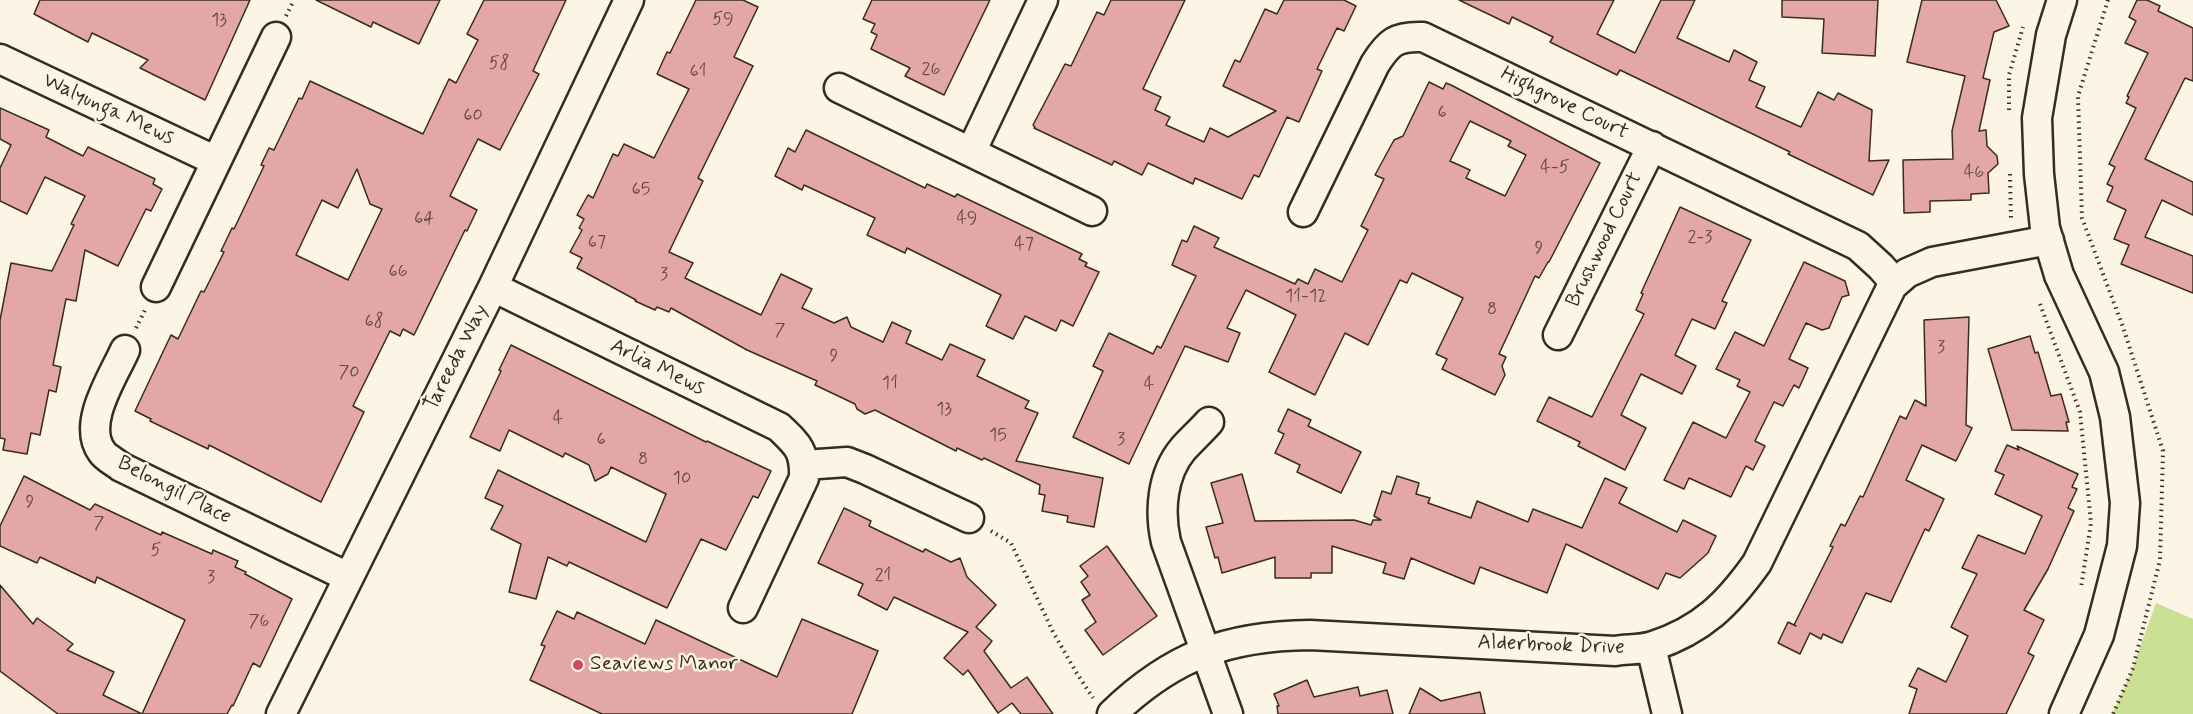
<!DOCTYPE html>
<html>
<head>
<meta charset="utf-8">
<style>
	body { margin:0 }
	canvas { display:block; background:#fcf5e5 }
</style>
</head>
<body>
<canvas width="2193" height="714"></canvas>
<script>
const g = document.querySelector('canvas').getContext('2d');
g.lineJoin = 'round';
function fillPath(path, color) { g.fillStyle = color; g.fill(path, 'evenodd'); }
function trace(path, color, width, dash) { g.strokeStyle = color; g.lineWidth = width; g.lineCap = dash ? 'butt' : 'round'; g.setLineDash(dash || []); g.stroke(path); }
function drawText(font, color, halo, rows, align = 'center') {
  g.font = font + ' Mynerve,sans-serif'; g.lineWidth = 5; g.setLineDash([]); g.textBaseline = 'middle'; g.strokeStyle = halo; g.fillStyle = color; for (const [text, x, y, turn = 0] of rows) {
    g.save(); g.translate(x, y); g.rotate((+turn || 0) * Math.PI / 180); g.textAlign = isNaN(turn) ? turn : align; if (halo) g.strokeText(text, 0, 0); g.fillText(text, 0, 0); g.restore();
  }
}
fillPath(new Path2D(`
	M2156,603L2193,619V714H2112L2130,675Z`), '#cae095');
const building = new Path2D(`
	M40,0H250L205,100L140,68L148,60L92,33L88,42L34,14Z
	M316,0H440L419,44L373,22L371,27Z
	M484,0H566L533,71L539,74L500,150L478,139L450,196L477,210L467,231L465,230L414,335L403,329L400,336L390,331L353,406L364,412L321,502L209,445L208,449L150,421L151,419L135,411L171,335L178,339L201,291L204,292L224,252L221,251L232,228L234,229L264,166L261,165L269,148L274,150L299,98L302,99L310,81L423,134L449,79L456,83L478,40L467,34ZM357,169L370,204L382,209L348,280L296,255L322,200L338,208Z
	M696,0H743L758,7L734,57L753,66L698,178L703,181L669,252L693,263L685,278L761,315L781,274L812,289L802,308L834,323L847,317L851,327L883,342L892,322L911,331L906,343L942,360L950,344L985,360L977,376L1029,401L1025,408L1038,413L1016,461L1103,478L1094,527L1067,522L1068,516L1042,511L1045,495L1039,494L1040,485L984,458L982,460L957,448L956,451L875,410L865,414L857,409L855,404L815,385L817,381L747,350L671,308L669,312L657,307L655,310L635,301L636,300L577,268L582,258L570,252L582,230L579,228L584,219L577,215L588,195L593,198L613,154L618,156L624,144L654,158L689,89L657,74L667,52L670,53Z
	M872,0H990L944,95L905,76L910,68L871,49L877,35L871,32L875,24L863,19Z
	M1111,0H1185L1143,89L1161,97L1155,110L1170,117L1166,125L1204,142L1210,128L1228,137L1276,111L1223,86L1235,60L1240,62L1265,9L1277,14L1284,0H1344L1356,6L1344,31L1337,28L1317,69L1322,71L1299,122L1287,117L1259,177L1254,175L1242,199L1195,178L1193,184L1148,163L1142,175L1114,161L1112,165L1034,128L1035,127L1033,125L1065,64L1071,66L1097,12L1104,15Z
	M1459,0H1614L1597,34L1635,53L1661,0H1695L1677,38L1729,62L1734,50L1757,62L1749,80L1765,87L1756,107L1801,127L1818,92L1834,100L1838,93L1872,110L1869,161L1889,160L1873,195L1788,154L1790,152L1620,70L1617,75L1550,42L1553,37L1512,17L1509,24Z
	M1782,0H1878L1875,56L1822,53L1824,19L1782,17Z
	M1922,0H1996L2009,26L1994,32L1983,78L1990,80L1979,131L1986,130L1987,146L1997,156L1998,164L1988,173L1989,193L1971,194V200L1930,201V212L1904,213L1903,160L1953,159L1952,131L1965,76L1907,62Z
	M2137,0H2147L2160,6L2158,11L2193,28V81L2185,78L2145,159L2193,182V215L2162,200L2145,237L2193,256V293L2121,264L2129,245L2114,239L2126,210L2107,201L2113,187L2107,184L2115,167L2109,164L2136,108L2126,103L2129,97L2127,96L2148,53L2125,43L2136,21L2129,17Z
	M1429,82L1443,89L1446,83L1451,85L1600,163L1549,262H1548L1539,278L1535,276L1499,354L1506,357L1502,366L1505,375L1495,395L1442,369L1447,359L1436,354L1463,298L1412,273L1407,283L1400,280L1368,345L1345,333L1315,395L1269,372L1296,315L1246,290L1227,328L1240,333L1228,362L1185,346L1129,464L1073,437L1103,371L1093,366L1109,333L1153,354L1157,346L1161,348L1196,276L1172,265L1182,240L1187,242L1194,226L1219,238L1214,247L1295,284L1298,279L1308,284L1315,269L1342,282L1368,230L1361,226L1384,179L1375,175L1394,140L1403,136ZM1470,121L1511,141L1508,146L1526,155L1505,196L1466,178L1470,170L1450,161Z
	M0,108L49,130L46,137L83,156L88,147L155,179L153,184L162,189L151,211L146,209L118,266L85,250L76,301L66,299L53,365L61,367L56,392L49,390L40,435L31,433L27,454L3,450L5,439L0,438V320L11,263L52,271L74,225L71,224L85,196L45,177L27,214L0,201V168L11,145L0,139Z
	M806,130L925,188L927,184L955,197L957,194L1082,254L1079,259L1087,263L1085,266L1099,272L1073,326L1061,320L1056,331L1025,316L1013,339L986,326L1001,295L907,248L905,253L867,235L875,218L804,185L802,190L775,176L788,148L795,152Z
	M1680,207L1751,240L1722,301L1727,303L1715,329L1692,319L1675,355L1696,366L1682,394L1641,374L1621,415L1646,428L1625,470L1578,446L1580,442L1537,421L1549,397L1592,417L1644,314L1636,310L1643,294L1641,293Z
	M1804,262L1845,281L1849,295L1842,297L1829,328L1822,330L1806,323L1789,359L1808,368L1799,388L1794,385L1783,406L1774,402L1755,441L1765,446L1753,470L1746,466L1731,497L1689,478L1684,489L1664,480L1693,422L1726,438L1750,392L1737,386L1740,380L1716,369L1735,332L1764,346Z
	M1969,317L1966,425L1972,428L1956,461L1922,445L1906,480L1944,499L1929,531L1925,529L1891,602L1866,593L1842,643L1823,634L1821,639L1810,633L1800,654L1778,643L1788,622L1796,626L1794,625L1833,547L1830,546L1841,524L1845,526L1860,496L1863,497L1900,416L1906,419L1915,400L1926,406L1924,320Z
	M2030,336L2035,353L2038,352L2051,396L2061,394L2069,422H2066L2068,431L2012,430L1988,349Z
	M511,345L706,442L707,441L771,471L758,498L753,496L726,550L701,539L667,608L569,562L567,566L548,557L536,599L509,592L521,544L491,529L503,506L485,498L498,470L646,542L666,494L611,467L608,474L595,481L589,465L565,453L563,457L509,430L500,451L470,437L501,371L499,370Z
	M1288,409L1311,420L1308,426L1361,452L1341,493L1297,472L1300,465L1275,453L1284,434L1278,431Z
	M2007,445L2019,450L2017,446L2078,474L2072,487L2077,489L2068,508L2074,511L2048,569L2024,610L2044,620L2028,653L2034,656L2006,714H1909L1917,689L1909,686L1918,668L1946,682L1968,636L1951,627L1977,574L1962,568L1978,535L2025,554L2042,516L1995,494L2004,475L1995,471Z
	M1242,474L1255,521L1354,520L1371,525L1373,520H1381L1374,516L1382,491L1391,494L1397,476L1419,483L1416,494L1430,498L1428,503L1471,518L1477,501L1528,522L1533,509L1582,528L1605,478L1627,488L1619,503L1677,532L1683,520L1716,536L1708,553L1680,578L1666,573L1658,589L1566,544L1547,593L1480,567L1474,584L1411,558L1404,579L1383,573L1386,563L1332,546V573H1311V578H1275V557L1222,573L1218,557L1215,558L1206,527L1223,523L1211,483Z
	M24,476L90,510L95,504L161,535L162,532L212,554L213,550L238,561L235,567L246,572L245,574L292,599L260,667L253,663L233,706L232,705L227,714H58L0,671V585L33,624L37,618L73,644L67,650L114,672L103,695L142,714L185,620L97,577L95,583L40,557L37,563L0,546V526Z
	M844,508L871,521L869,526L923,552L925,549L951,562L960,558L967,577L996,605L976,627L992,641L984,651L1011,688L1027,677L1053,714H1021L1012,703L998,713L968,670L963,675L944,658L968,632L894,597L887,610L858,595L863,584L818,563Z
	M1107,546L1157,616L1103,655L1085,630L1096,622L1082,600L1090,595L1081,582L1088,576L1080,566Z
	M557,611L574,619L577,612L645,644L656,620L777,677L802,619L878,651L852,714H602L530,680L545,646L541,645Z
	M1307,680L1314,697L1358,687L1360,696L1387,690L1393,714H1278L1277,706H1279L1274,694Z
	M1420,688L1441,701L1480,692L1485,714H1409Z`);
fillPath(building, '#e3a8a5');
trace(building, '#3b2a1e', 1.5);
const minor = new Path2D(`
	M2062,0L2051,35L2037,118L2039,174L2045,228L2059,275L2104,372L2115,417L2125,503L2122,546L2099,635L2064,714
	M0,59L216,161
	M839,88L1092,211
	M971,152L1043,0
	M1303,212L1375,64C1389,42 1396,36 1423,37L1858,246L1881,267L1895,283
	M156,287L276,37
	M493,287L779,427C798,445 805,451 804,478L743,608
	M1558,335L1652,146
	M125,350C113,377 81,424 102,452C106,458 115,462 121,467L348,577
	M1209,422C1201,431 1191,440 1183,449C1162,474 1159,511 1166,542L1228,714
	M804,465L847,462L865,469L969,518
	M1651,647L1667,714
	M281,714L493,287L629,0
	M1112,714C1172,656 1227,636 1310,635L1615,651C1627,649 1641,650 1653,646C1702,630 1728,604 1757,563L1892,286L1907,273L1932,262L2049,240`);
trace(minor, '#3b2a1e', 33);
trace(new Path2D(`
	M2108,0L2078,96L2082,218L2123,327L2163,451L2160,560L2133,668L2113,714
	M286,16L294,0
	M2009,110V75L2023,27
	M2010,174L2011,221
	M2040,304L2080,412L2091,523L2081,588
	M136,328L145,310
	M991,531L1011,543L1053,632L1076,672L1093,698`), '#3b2a1e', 4, [1.5, 4.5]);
trace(minor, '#fcf5e5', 28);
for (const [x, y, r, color] of [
	[578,665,6,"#d1495b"]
]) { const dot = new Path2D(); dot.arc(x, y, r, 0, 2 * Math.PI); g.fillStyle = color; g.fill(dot); trace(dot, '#fcf5e5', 2); }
drawText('18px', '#654a40', null, [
	["59",723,20],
	["13",219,21],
	["58",499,64],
	["26",931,70],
	["61",698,72],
	["6",1442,113],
	["60",473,116],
	["4-5",1555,168],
	["46",1974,173],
	["65",641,190],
	["64",424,219],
	["49",967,219],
	["2-3",1700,238],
	["67",597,243],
	["47",1024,245],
	["9",1539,249],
	["66",398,272],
	["3",664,275],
	["11-12",1306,297],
	["8",1492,310],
	["68",374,322],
	["7",780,331],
	["3",1941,348],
	["9",834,357],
	["70",349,373],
	["11",890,384],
	["4",1149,385],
	["13",944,410],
	["4",558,419],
	["15",998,436],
	["6",601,440],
	["3",1121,440],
	["8",643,460],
	["10",682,479],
	["9",30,503],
	["7",99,524],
	["5",156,551],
	["21",883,576],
	["3",211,578],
	["76",259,622]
]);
drawText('21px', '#3b2a1e', '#fcf5e5', [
	["Highgrove Court",1564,104,26],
	["Walyunga Mews",108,110,25],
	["Brushwood Court",1605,240,-64],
	["Tareeda Way",457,358,-63],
	["Arlia Mews",657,368,26],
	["Belongil Place",174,491,27],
	["Alderbrook Drive",1551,646,2]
]);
drawText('21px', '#3b2a1e', '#fcf5e5', [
	["Seaviews Manor",590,665]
], 'left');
</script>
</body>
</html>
